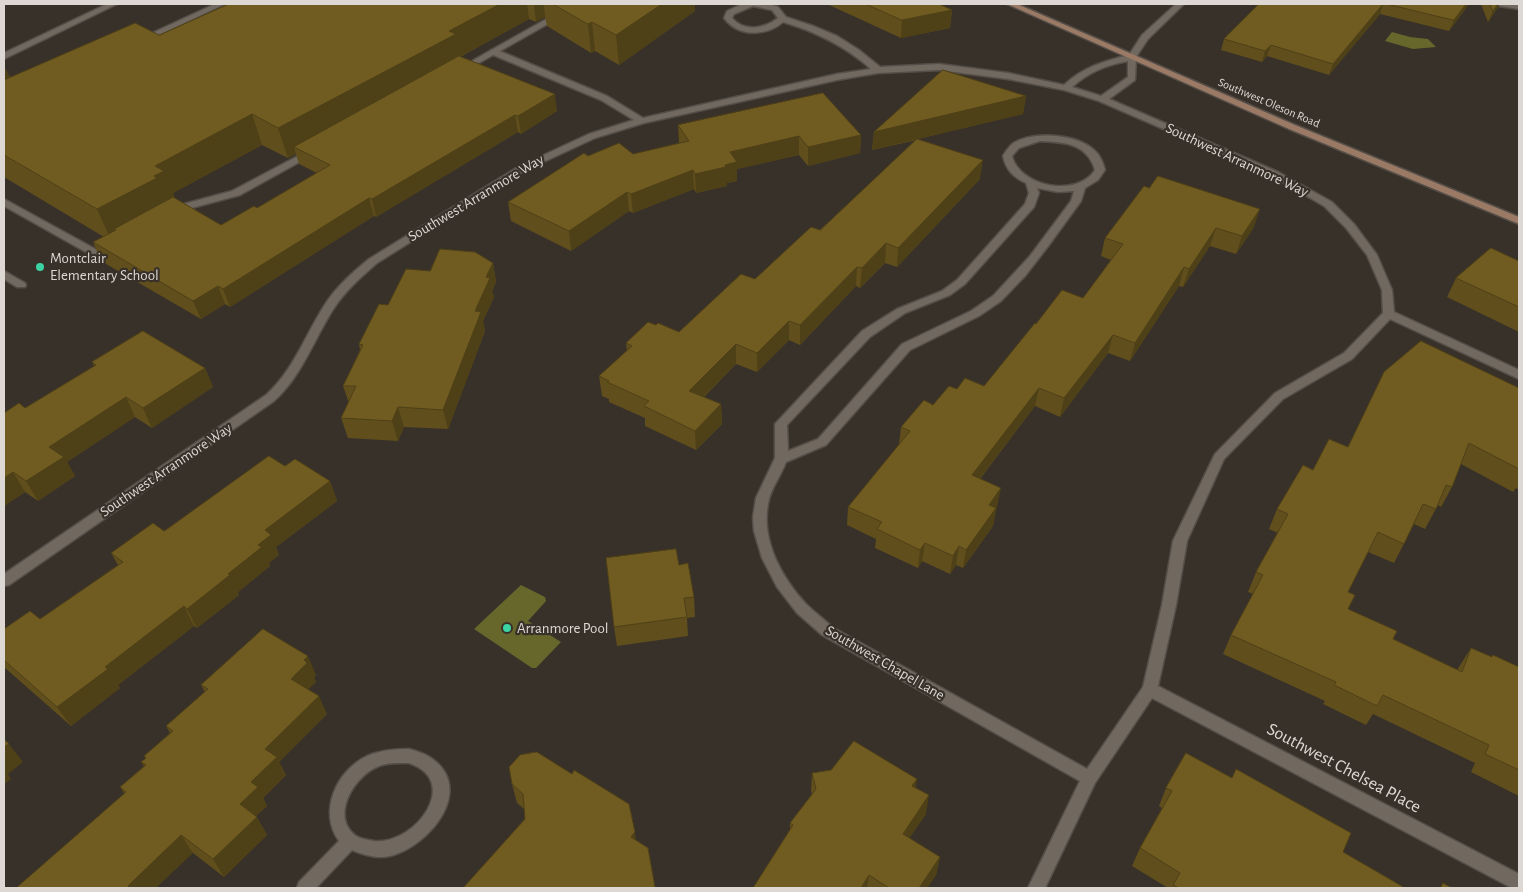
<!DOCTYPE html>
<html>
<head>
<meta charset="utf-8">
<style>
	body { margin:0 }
	#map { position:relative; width:1523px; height:892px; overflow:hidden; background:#38312a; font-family:"Alegreya Sans",sans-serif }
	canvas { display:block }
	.frame { position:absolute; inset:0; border:5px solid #ddd8d3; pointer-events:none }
</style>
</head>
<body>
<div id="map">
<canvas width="1523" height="892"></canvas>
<div class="frame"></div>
</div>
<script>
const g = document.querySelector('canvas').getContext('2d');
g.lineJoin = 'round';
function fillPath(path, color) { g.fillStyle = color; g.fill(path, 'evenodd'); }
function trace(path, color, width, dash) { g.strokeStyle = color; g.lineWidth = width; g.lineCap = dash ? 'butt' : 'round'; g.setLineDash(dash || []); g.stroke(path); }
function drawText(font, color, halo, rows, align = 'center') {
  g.font = font + ' "Alegreya Sans",sans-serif'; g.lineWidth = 4.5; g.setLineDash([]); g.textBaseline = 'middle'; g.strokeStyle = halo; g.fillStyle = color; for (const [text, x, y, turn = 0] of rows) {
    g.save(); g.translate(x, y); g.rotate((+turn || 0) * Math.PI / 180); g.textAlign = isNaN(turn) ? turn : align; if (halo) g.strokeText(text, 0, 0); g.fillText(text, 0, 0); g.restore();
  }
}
fillPath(new Path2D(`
	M1392,32L1410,37L1428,39L1436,47L1413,49L1385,41Z
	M521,585L545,597L546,601L528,621L561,642L536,668H532L474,629Z`), '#67672c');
const service = new Path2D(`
	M215,4H225L144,42L137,40Z
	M573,4H583L463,72L460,73L456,70Z
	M311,149L314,150V154L240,195L188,209L173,216L168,213L180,205L232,191Z
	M4,199L97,250L113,242L118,245L101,256H93L4,206Z
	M4,271L25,283L26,285L25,287H17L4,279Z`);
const minor = new Path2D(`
	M107,4H117L4,59V53Z
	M742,4H770L778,7L786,17L813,26L837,36L859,50L880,67L939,64L1008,73L1064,85C1084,67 1104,61 1129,55L1142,35L1176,4H1184L1148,39L1136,57L1135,80L1109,99L1278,172L1332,202L1354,224L1377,255L1392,290L1394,312L1519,370V379L1390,319L1352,359L1283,399L1224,459L1187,541L1176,605L1158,686L1519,874V888H1512L1152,698L1095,783L1045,888H1028L1080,781L822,635L797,613L777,587L762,558L754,531L753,517L756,498L775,458V424L862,331L897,309L942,291L957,280L1025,204L1029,193L1026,183C1013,177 1006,170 1003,156C1005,152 1009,147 1012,144C1032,130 1077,134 1094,150C1100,155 1103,162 1105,170L1098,180L1085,188L1081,201L1049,245L1025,276L1001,301L979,316L910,350L826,445L786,462C781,476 770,489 768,504C761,541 782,578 806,604C814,612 824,619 832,627L1087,769L1143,687L1162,605L1173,541L1215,454L1275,393L1344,353L1383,313L1382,290L1367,255L1346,228L1324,206L1272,176L1099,101L1064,90L1008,79L939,70L878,73L837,80L644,123L595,138L524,171L377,263C361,277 346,290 334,308C314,339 302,376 274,401L9,585L4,586V574L266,395C293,371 305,336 324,306C336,287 352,273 369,259L518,167L589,134L634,120L601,100L491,54V50H497L607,96L643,118L837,74L871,69C845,46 817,32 783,22C766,37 738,37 724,18L727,11ZM753,6L772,10L778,18C764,29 744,32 732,18L734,14ZM1128,61V77L1101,96L1072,87C1089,72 1106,65 1128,61ZM1040,141C1064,142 1087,143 1095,170C1077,198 1020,187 1012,156L1019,148ZM1037,188L1058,192L1074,191L1071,201L1030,256L993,296L971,311L902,344L818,439L788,451L787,425L870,337L905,313L950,295L965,284L1034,207L1039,193Z
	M1498,4L1519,5V9L1499,6Z
	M409,749C416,751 424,753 431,758C476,789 430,846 390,856C378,859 364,855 352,850L316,888H297L299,882L339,841C318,812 336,771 367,756C381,750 394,749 409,749ZM409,763C462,781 416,845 374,841C368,840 361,839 356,836C329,816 355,775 379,766C388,762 399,763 409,763Z`);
const secondary = new Path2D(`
	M1007,4H1017L1295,125L1519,217V224L1289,129Z`);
trace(service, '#554e48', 3);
trace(minor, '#554e48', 3);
trace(secondary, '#554e48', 3);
fillPath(service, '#716960');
fillPath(minor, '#716960');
fillPath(secondary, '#9a7a64');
fillPath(new Path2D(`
	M229,4H697L695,5V11L619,65L595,51L591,53L547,26L545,17L536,22L529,19L460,57L557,111L521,134L518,132L376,217L374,216L230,307L225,304L201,319L101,261L93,242L104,237L4,177V68L10,77L159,35ZM262,145L288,158L296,154L299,164L317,173L257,208L221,225L175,199L173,193Z
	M827,4H939L952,10L950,28L901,38Z
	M1259,4H1469L1449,31L1380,14L1329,75L1267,56L1262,62L1221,50L1224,39Z
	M1481,4H1500L1488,22Z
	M1026,96L1023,114L918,139L980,179L897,267L885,263L860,288L856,286L800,345L789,340L757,372L736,364L704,397L721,404L722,424L696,450L645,426V418L609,402V399L602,396L599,376L627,351L626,343L679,332L755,279L820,230L917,140L872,150L874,132Z
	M678,125L861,135L860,153L808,166L799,155L737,169V181L727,183V186L696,193L694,189L633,213L629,211L571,251L511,221L508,202L588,156L633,154L679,143Z
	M1144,186L1254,227L1236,254L1210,246L1183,287L1179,286L1130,361L1108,353L1060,417L1035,406L980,479L997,507L996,508L993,526L963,568L956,565L950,574L922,561L918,568L875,548L876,539L847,525L848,507L899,445L901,427L957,389L984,386L1036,324L1083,298L1111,260L1101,256L1105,238Z
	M1519,261V332L1447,297L1456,278Z
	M493,263L496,282L492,291L494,297L483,321L485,331L448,429L404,427L398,441L348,438L341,418L349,403L343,386L360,350L359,344L388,305L430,271Z
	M92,362L205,368L213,387L152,428L135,417L67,462L75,476L38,501L25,492L4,506L25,408L94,366Z
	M1519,388V490L1516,488L1513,492L1461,464L1452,487L1441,507L1438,505L1425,529L1414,524L1394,563L1368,552L1348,592V609L1393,639L1457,670L1471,648L1491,657L1493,655L1519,667V796L1471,772L1475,763L1373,714L1366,725L1323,704L1325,701L1223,654L1231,635L1253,594L1248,592L1256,572L1278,533L1269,529L1277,509L1313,470L1348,447Z
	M285,466L330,481L337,501L276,547L279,555L269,563L270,566L238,592L239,595L197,628L194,626L118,685L120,688L71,726L4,667V629L40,619L118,565L111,553L164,531Z
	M679,565L694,597L695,617L687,618L688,636L617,646L614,627Z
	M316,675L314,678L316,682L308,689L327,714L279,762L286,775L263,798L267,806L256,816L267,835L224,877L193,853L124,793L120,787L144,766L141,762L146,758L144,756L170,733L166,726L205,692L201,685Z
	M812,773L916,787L926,814L909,838L940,857L936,875L927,888H753L790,830V823L812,795L811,791Z
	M512,784L636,840L648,848L655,888H463L525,819L524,809L517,803Z
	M1166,788L1343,852L1405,888H1168L1132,866L1140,848L1162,808L1159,806Z`), '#604e1c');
fillPath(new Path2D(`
	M500,4H527L529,19L294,147L296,154L288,158L278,128L449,31Z
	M534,4H544L545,17L536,22Z
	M662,4H697L695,5V11L619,65L616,35Z
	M1383,4L1380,14L1329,75L1333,64Z
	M1466,4H1469L1449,31L1454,20Z
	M1498,4H1500L1488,22L1493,11Z
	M952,10L950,28L901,38L902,20Z
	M592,22L595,51L591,53L588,24Z
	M1271,45L1267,56L1262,62L1265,51Z
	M6,69L19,99L4,106V70Z
	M555,94L557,111L521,134L518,116Z
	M1026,96L1023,114L872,150L874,132Z
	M252,114L262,145L173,193L176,202L116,230L114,229L117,237L111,240L97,209L155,166Z
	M515,115L518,132L376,217L372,199Z
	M861,135L860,153L808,166V147Z
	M799,136V155L737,169V181L727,183V186L696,193L695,174L730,152Z
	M983,160L980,179L897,267L898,248Z
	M693,170L694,189L633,213L631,194Z
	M627,192L629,211L571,251L569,231Z
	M369,198L374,216L230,307L223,289Z
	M1260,209L1254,227L1236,254L1242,236Z
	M1216,228L1210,246L1183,287L1189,269Z
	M886,243L885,263L860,288L862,268Z
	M493,263L496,282L492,291L494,297L483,321L485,331L448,429L443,410L486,277Z
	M857,267L856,286L800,345V325Z
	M1184,267L1179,286L1130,361L1135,343Z
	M218,286L225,304L201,319L193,301Z
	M789,321V340L757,372V353Z
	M1113,335L1108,353L1060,417L1064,398Z
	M736,344V364L690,410L689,391Z
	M205,368L213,387L152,428L143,408Z
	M1039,388L1035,406L968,494L972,475Z
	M126,397L135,417L67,462L75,476L38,501L26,481L49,447Z
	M721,404L722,424L696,450L695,431Z
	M398,407L404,427L398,441L392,421Z
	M13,472L25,492L4,506V478Z
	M330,481L337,501L276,547L279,555L269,563L270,566L238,592L239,595L197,628L187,609L228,574L258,545L265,530Z
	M1001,488L993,526L963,568L966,550L989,505Z
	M925,543L922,561L918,568L920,550Z
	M959,546L956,565L950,574L953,556Z
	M184,606L194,626L118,685L120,688L71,726L57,707L105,667Z
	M308,656L316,675L314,678L316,682L300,698L291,679L304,660Z
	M319,696L327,714L279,762L286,775L263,798L267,806L250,822L240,804L265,749Z
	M9,744L23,762L8,774L11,779L4,784V747Z
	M917,779L914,798L912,786Z
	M929,795L926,814L900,852L903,834Z
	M257,817L267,835L224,877L213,859Z
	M635,832L637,850L631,837Z
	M181,835L193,853L156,888H130L128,886Z
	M940,857L936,875L927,888H919Z
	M869,875L867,888H861Z`), '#4e4017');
const building = new Path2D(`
	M229,4H500L449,31L456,34L278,128L252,114L155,166L164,171L154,176L157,178L97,209L4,155V80L135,23L159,35Z
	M553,4H662L616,35L592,22L588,24Z
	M866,4H939L952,10L902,20Z
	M1259,4H1383L1333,64L1271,45L1265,51L1224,39Z
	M1387,4H1466L1454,20Z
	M1490,4H1498L1493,11Z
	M459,56L555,94L518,116L515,115L372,199L369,198L223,289L218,286L193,301L93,242L116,230L114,229L173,197L221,225L254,206L257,208L330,165L294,147Z
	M943,70L1026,96L874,132Z
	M823,93L861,135L808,147L799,136L730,152L737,162L725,165L726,167L695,174L693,170L631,194L627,192L569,231L508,202L584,153L588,156L619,143L633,154L689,141L678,125Z
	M917,139L983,160L898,248L886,243L862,268L857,267L800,325L789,321L757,353L736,344L689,391L721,404L695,431L644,406L649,401L607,382L609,381L599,376L632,346L626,343L648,322L656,325L658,323L679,332L741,274L755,279L811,227L820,230Z
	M1158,176L1260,209L1242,236L1216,228L1189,269L1184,267L1135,343L1113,335L1064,398L1039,388L972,475L1001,488L989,505L996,508L966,550L959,546L953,556L925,543L920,550L877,529L882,522L848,507L910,431L901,427L924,400L933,405L949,386L957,389L965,378L984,386L1035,323L1036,324L1062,290L1083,298L1123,244L1105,238L1144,186L1149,188Z
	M1491,248L1519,261V307L1456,278Z
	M440,249L475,252L493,263L486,277L490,278L475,311L481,312L443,410L398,407L392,421L341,418L356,386H343L363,345L359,344L379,304L388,305L406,269L430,271Z
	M143,331L205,368L143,408L126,397L49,447L64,457L26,481L13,472L4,478V413L19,403L25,408L96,365L92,362Z
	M1421,341L1519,388V469L1469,443L1452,487L1446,485L1436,509L1423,504L1404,544L1378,532L1348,592L1355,595L1348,609L1397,631L1393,639L1462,672L1471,648L1492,657L1493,655L1519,667V770L1485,754L1489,745L1383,695L1377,706L1334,685L1336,682L1231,635L1263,575L1256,572L1288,514L1277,509L1303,465L1313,470L1329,439L1348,447L1384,372Z
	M269,456L285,466L295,459L330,481L265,530L271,535L258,545L262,547L228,574L230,575L187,609L184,606L105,667L108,669L57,707L4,660V629L30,611L40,619L123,562L111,553L153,523L164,531Z
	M676,549L679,565L688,563L694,597L684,598L687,617L614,627L606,558Z
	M263,629L308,656L304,660L307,663L291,679L319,696L265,749L277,757L251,782L258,787L240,804L257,817L213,859L181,835L128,886L131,888H16L126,792L120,787L146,765L141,762L146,758L144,756L173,731L166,726L208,689L201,685Z
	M4,739L9,744L4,747Z
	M854,741L917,779L912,786L929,795L903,834L940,857L919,888H889L869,875L861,888H753L793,825L790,823L816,789L812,773L831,770Z
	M537,752L572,774L574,770L629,804L635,832L631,837L648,848L655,887L654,888H463L525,819L523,794L512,784L509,767L520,755Z
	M1186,753L1232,778L1236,769L1351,833L1343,852L1405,888H1179L1173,885L1180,873L1140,848L1172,791L1166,788Z
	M1443,883L1452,888H1441Z`);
fillPath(building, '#705b21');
trace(building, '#4e4017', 1);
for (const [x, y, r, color] of [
	[40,267,5,"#3dd4a3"],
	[507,628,5,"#3dd4a3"]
]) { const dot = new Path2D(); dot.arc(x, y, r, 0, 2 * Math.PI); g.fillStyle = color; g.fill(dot); trace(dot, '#38312a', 2); }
drawText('12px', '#ddd8d3', '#38312a', [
	["Southwest Oleson Road",1269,103,23]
]);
drawText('15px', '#ddd8d3', '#38312a', [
	["Southwest Arranmore Way",1237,160,25],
	["Southwest Arranmore Way",476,198,-31],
	["Southwest Arranmore Way",166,470,-34],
	["Southwest Chapel Lane",885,663,30]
]);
drawText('15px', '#ddd8d3', '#38312a', [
	["Montclair",50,258],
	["Elementary School",50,275],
	["Arranmore Pool",517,628]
], 'left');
drawText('18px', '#ddd8d3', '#38312a', [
	["Southwest Chelsea Place",1344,768,28]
]);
</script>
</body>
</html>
